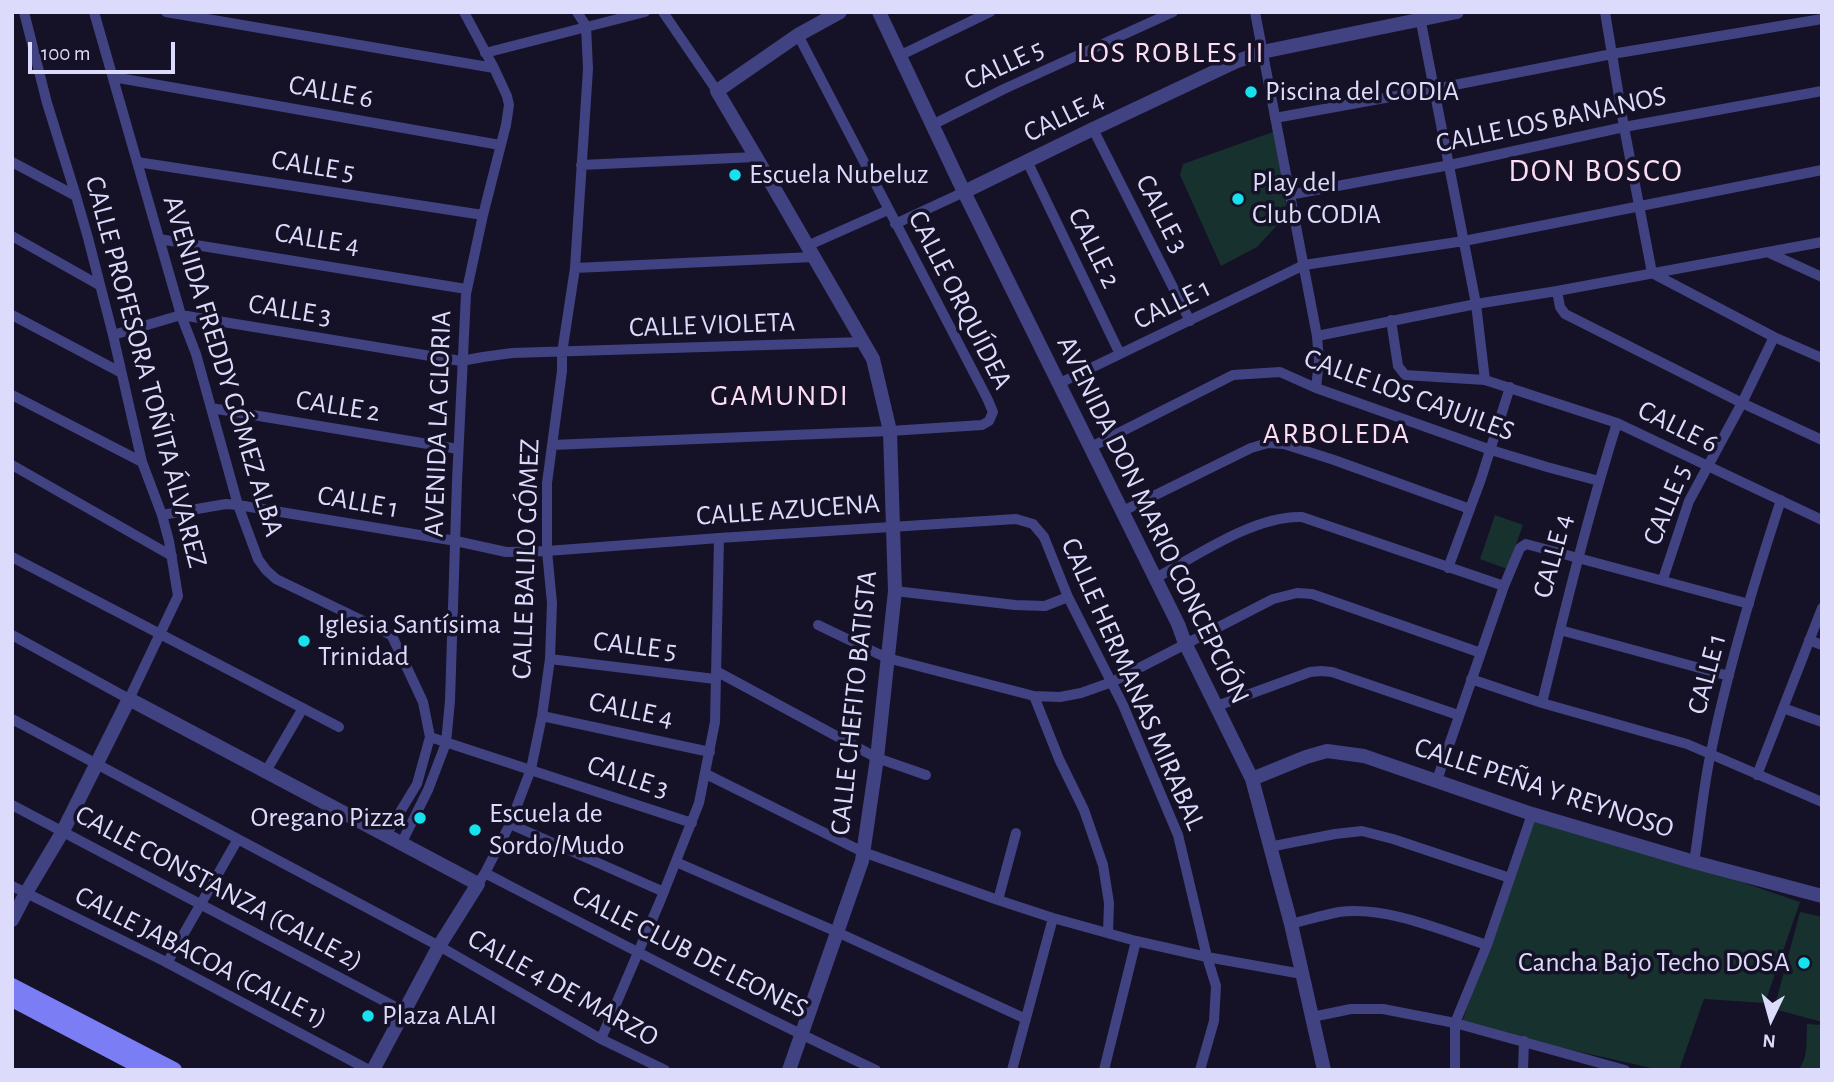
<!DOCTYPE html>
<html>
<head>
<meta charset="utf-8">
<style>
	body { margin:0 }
	#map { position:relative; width:1834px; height:1082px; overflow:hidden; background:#151227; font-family:"Alegreya Sans",sans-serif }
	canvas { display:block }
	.frame { position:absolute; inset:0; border:14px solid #dddbfc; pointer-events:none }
	.north { position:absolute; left:1736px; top:984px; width:70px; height:70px; -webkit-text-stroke:5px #151227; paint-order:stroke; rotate:185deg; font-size:19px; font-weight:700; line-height:28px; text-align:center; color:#dddbfc }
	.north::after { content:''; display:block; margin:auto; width:24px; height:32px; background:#dddbfc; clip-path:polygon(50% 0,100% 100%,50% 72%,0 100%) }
	.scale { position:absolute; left:28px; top:42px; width:147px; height:32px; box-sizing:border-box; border:4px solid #dddbfc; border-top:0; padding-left:9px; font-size:21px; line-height:24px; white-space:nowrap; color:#dddbfc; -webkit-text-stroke:5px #151227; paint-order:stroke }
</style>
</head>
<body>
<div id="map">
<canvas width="1834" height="1082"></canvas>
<div class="frame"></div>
<div class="north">N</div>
<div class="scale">100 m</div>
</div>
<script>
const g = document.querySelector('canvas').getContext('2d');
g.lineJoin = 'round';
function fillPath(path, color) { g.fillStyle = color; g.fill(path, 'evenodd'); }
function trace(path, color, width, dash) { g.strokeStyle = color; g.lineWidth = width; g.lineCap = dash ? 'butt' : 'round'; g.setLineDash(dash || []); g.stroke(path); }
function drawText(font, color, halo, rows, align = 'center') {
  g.font = font + ' "Alegreya Sans",sans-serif'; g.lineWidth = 7; g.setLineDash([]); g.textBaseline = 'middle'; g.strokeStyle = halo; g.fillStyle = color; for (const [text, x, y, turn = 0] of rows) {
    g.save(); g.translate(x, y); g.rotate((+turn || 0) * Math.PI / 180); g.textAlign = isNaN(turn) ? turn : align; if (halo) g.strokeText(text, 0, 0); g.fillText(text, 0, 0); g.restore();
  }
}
fillPath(new Path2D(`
	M1273,132L1285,192L1286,206L1279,223L1257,247L1221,266L1180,175L1183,164Z
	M1495,515L1523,525L1507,569L1480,559Z
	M1531,820L1595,832L1800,902L1765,1003L1704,999L1679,1070H1660L1461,1025Z
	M1800,912L1822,917V1022L1774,1009Z
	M1807,1024L1822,1025V1070H1798C1809,1058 1806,1039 1807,1024Z`), '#16312e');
trace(new Path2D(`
	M94,12L181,315L196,354L238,505L258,559L266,570L276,579L380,629L392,636L423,702L430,737L417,784L386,835
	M166,12L494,68
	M663,12L717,91
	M1255,12L1317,336L1319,361L1316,388
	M1419,12L1476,304L1485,380
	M1605,12L1624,127L1652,273L1774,337L1822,358
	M485,53L645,12
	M901,55L990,12
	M113,77L500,145
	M1275,118L1434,89L1612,54L1822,19
	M932,125L1004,89L1173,12
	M1093,129L1190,321
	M1027,161L1120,354
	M12,162L76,196
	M137,162L483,215
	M581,165L756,157
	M1289,195L1450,165L1624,127L1822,91
	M895,224L964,192
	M12,236L99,285
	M159,239L466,289
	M807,246L888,210
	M1767,252L1822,277
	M575,268L813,257
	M1557,291L1560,307L1565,314L1742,403L1822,440
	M12,315L120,372
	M1391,320L1398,366L1405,375L1485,380L1617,423L1822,520
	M113,335L181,315L461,361L483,357L512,353L863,342
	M1317,336L1476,304L1557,291L1822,242
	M1060,383L1304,265L1464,241L1822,170
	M12,395L142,462
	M211,408L458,449
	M552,445L890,431L982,425L989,421L993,412L987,398L798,35
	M1091,447L1233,375L1280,372L1316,388L1491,450L1547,467L1599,481
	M12,465L172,556
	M1123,511L1251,448L1268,443L1284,444L1334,460L1470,509
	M162,515L226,504L238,505L456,541L506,552L547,551L719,538L1016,519L1033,524L1044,537L1068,597L1123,705L1178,835L1207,957L1216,986L1214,1021L1200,1070
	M12,557L339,727
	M1448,568L1481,479L1510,387
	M1156,578C1196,556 1255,515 1302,517L1504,586
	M1663,579L1689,501L1742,403L1774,337
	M895,591L1015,605L1045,606L1068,597
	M818,625L887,658L1034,696L1060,697L1081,693L1112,682L1273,599L1297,593L1312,594L1481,653
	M1560,630L1729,676
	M12,635L129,699L178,596L169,541L162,515L142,462L113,335L88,238L76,196L47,103L24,12
	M1809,640L1822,645
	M550,659L715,679
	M716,671L877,758L926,775
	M1471,679L1542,703L1687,744L1822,802
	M1034,696L1059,759L1084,810L1103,865L1109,903L1108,933
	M1542,703C1565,609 1588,515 1617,423
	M1217,706L1310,672L1321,671L1332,672L1458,715
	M1783,708L1822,722
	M542,716L710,752
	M12,719L439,946L601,1039L665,1070
	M430,737L692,823
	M265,773L303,708
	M706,774L863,852L998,900L1053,918L1136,941L1207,957L1302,974
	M1757,775L1822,608
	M1437,780L1504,586L1520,548L1526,544L1749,604
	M12,805L405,1012
	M510,824L664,892
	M401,844L428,790L446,743L450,701L457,481L466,294L483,215L506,125L509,105L507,96L494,68L464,12
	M1269,847L1335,834L1362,831L1393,839L1510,878
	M676,862L837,932L1026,1019
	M1694,862C1700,826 1703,788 1711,752C1728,667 1754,582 1781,500
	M485,873C614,940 744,1008 876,1070
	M478,884L485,873L510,824L531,769L542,716L550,659L552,603L547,551V483L562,371V353L575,268L588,69L586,26L577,12
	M12,886L164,961L369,1070
	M998,900L1016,833
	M1291,924C1307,920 1323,915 1339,912C1387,906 1441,930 1487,945
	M167,963L238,839
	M1312,1017L1351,1009H1383L1455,1023L1625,1070
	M601,1039L661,899L699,803L715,722L719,538
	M1012,1070L1053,918
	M1104,1070L1136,941
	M1455,1070V1023L1487,945L1532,814
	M1523,1070L1524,1041`), '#414282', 10);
trace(new Path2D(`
	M879,12L964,192L1178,624L1185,643L1252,779L1291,924L1324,1070
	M964,192L1093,129L1235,62L1262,52L1457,12
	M1252,779L1306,757L1327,751L1364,756L1532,814L1694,862L1822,896
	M12,920L26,893L63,831L129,699L478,884L439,946L373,1070
	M789,1070L862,861L877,758L895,591L890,431L873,359L756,157L717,91L798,35L840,12`), '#414282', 14);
trace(new Path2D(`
	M12,986L174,1070
	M12,999L147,1070`), '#7a7df4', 16);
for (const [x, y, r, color] of [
	[1251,92,7,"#17e1ec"],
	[735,175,7,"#17e1ec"],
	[1238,199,7,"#17e1ec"],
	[304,641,7,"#17e1ec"],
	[420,818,7,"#17e1ec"],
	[475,830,7,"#17e1ec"],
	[1804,963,7,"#17e1ec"],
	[368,1016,7,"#17e1ec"]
]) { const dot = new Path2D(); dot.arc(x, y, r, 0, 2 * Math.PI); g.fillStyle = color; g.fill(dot); trace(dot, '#151227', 2.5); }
drawText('28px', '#dddbfc', '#151227', [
	["CALLE 5",1004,65,-25],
	["CALLE 6",331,92,10],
	["CALLE 4",1064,116,-26],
	["CALLE LOS BANANOS",1551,120,-12],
	["CALLE 5",313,166,9],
	["CALLE 3",1162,214,63],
	["CALLE 4",317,239,9],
	["CALLE 2",1094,248,64],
	["CALLE ORQUÍDEA",960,300,63],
	["CALLE 1",1172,304,-26],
	["CALLE 3",290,310,9],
	["CALLE VIOLETA",712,325,-2],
	["AVENIDA FREDDY GÓMEZ ALBA",223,366,73],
	["CALLE PROFESORA TOÑITA ÁLVAREZ",146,372,75],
	["CALLE LOS CAJUILES",1409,395,20],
	["CALLE 2",338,406,9],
	["AVENIDA LA GLORIA",438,424,-88],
	["CALLE 6",1678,427,26],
	["CALLE 1",358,502,10],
	["CALLE 5",1667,505,-68],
	["CALLE AZUCENA",788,510,-4],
	["AVENIDA DON MARIO CONCEPCIÓN",1153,520,64],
	["CALLE 4",1553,556,-75],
	["CALLE BALILO GÓMEZ",526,559,-88],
	["CALLE 5",635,646,7],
	["CALLE 1",1707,674,-75],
	["CALLE HERMANAS MIRABAL",1133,684,66],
	["CALLE CHEFITO BATISTA",854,703,-84],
	["CALLE 4",631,710,12],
	["CALLE 3",628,777,18],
	["CALLE PEÑA Y REYNOSO",1544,788,18],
	["CALLE CONSTANZA (CALLE 2)",219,888,28],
	["CALLE CLUB DE LEONES",690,952,27],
	["CALLE JABACOA (CALLE 1)",201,957,27],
	["CALLE 4 DE MARZO",563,988,29]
]);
drawText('28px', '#dddbfc', '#151227', [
	["Piscina del CODIA",1265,92],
	["Escuela Nubeluz",749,175],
	["Play del",1252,183],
	["Club CODIA",1252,215],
	["Iglesia Santísima",318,625],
	["Trinidad",318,657],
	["Escuela de",489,814],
	["Sordo/Mudo",489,846],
	["Oregano Pizza",406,818,"right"],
	["Cancha Bajo Techo DOSA",1790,963,"right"],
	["Plaza ALAI",382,1016]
], 'left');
g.letterSpacing = '2px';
drawText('30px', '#fcddf2', '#151227', [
	["LOS ROBLES II",1171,53],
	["GAMUNDI",780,396],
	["ARBOLEDA",1337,434]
]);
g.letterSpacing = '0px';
g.letterSpacing = '2px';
drawText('32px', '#fcddf2', '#151227', [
	["DON BOSCO",1596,171]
]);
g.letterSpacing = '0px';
</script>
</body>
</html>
